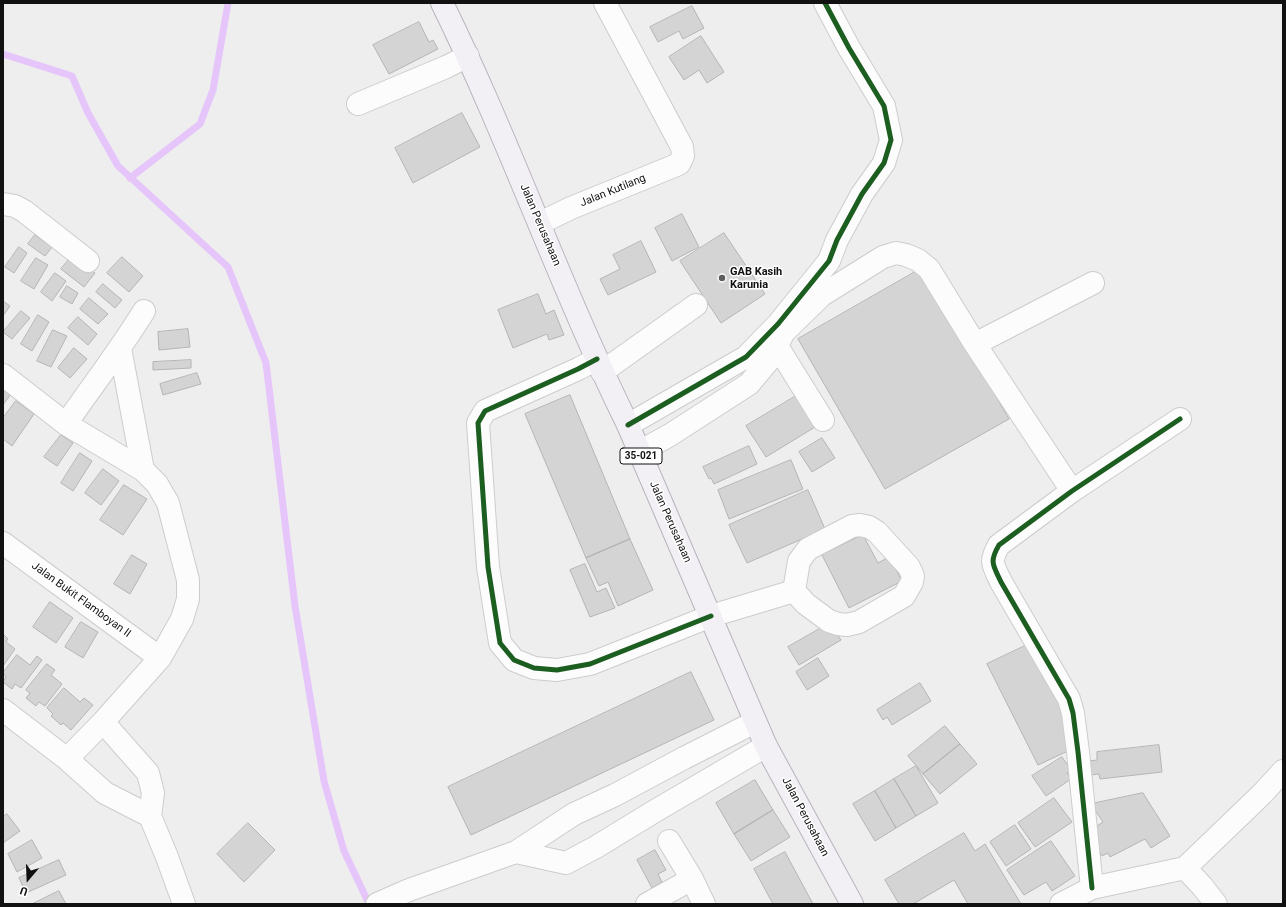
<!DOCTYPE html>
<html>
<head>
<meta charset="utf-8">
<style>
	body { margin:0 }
	#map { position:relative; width:1286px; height:907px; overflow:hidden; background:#efeeef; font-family:Roboto,sans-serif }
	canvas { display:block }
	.frame { position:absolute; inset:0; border:4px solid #111112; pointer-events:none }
	.north { position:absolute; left:8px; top:859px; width:40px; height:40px; -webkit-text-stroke:3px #fff; paint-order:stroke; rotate:199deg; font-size:11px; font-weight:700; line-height:16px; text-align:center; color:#111112 }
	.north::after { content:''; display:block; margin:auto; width:14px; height:18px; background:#111112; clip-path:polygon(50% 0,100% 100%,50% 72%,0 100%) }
</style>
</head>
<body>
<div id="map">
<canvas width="1286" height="907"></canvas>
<div class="frame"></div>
<div class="north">U</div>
</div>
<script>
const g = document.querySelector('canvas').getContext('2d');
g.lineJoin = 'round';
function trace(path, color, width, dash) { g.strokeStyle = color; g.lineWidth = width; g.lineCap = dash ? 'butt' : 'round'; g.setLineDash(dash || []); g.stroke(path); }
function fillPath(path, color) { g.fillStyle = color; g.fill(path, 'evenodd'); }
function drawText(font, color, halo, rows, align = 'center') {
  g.font = font + ' Roboto,sans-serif'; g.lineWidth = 3; g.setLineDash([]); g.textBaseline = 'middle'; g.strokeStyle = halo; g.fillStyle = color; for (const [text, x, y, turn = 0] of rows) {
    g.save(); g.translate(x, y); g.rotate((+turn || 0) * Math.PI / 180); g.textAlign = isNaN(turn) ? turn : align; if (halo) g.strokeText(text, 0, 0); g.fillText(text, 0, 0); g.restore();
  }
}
trace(new Path2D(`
	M3,54L72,76L88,113L118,166L228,267L266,363L295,606L324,781L344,851L369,904
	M130,178L200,124L213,90L228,3`), '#e5c5fa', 7);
const building = new Path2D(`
	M692,6L704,28L683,39L679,31L658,42L650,27Z
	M419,22L429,42L433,40L438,49L389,74L373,45Z
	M701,36L724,72L707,83L699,70L684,80L669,57Z
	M462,113L480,147L413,183L395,148Z
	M682,214L699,247L672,261L655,228Z
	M724,233L765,294L721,323L680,261Z
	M35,235L52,247L45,256L28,244Z
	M641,241L656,272L608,295L600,279L620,269L613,255Z
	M19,247L27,253L14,273L5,267Z
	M72,256L95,273L84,287L61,269Z
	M122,257L143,276L129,292L107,273Z
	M36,258L48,265L34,289L21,281Z
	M922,268L1009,419L885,489L798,339Z
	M55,273L66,281L52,301L41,292Z
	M103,284L122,300L115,308L96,292Z
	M67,286L78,293L72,304L60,297Z
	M538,294L546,314L554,310L564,335L549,340L547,334L513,348L498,310Z
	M89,298L108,314L98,324L80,309Z
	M3,301L10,306L3,316Z
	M21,311L30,318L12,339L3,332Z
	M38,315L49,322L32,351L21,344Z
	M78,317L97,334L88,345L68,328Z
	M188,329L190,347L159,350L158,332Z
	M53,330L67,336L51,367L37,361Z
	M74,348L87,359L70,378L58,368Z
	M191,360V368L153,370V362Z
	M197,373L201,384L163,395L160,384Z
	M3,388L11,394L3,405Z
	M801,393L820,424L766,457L746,426Z
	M570,395L630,539L586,558L525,414Z
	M16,401L34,414L12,446L3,439V418Z
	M61,435L73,443L57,466L44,457Z
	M822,438L835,458L812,472L799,452Z
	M749,446L757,464L714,484L711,478L709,479L703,467Z
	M80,453L92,461L73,491L61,483Z
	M791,460L803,489L729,519L718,490Z
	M103,469L119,481L101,505L85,493Z
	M124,485L147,499L123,535L100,520Z
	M808,490L825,529L747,563L729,525Z
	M863,535L878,563L889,557L902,581L849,608L822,555Z
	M630,539L653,590L618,606L608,582L599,586L586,558Z
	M132,555L147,564L130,594L114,584Z
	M585,564L597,592L606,588L615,608L590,617L570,570Z
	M50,602L73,618L56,643L33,627Z
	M81,622L98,632L83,658L65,647Z
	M830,623L841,640L799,665L788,647Z
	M3,634L8,639L6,642L15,649L3,666Z
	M1027,645L1062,709L1070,750L1038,765L987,664Z
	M17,655L30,665L37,656L42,660L21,688L15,684L12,689L3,682L6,677L3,673Z
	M818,658L829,676L807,690L796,672Z
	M47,664L55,670L51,675L62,684L45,706L39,702L36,706L26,698L30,693L26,690Z
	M691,672L714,720L471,835L448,787Z
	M920,683L931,701L892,725L887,717L883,720L877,710Z
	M64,688L80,702L84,698L93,705L71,730L63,723L61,725L51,716L53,714L47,708Z
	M945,726L960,744L923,774L908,756Z
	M960,744L977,764L940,794L923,774Z
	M1159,745L1162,772L1100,779L1099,774L1090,775L1089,761L1097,760V752Z
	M1062,757L1071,770L1067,773L1071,779L1046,796L1032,776Z
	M916,766L938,803L916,816L894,779Z
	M894,779L916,816L896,828L875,791Z
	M755,780L773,810L734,834L716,803Z
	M875,791L896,828L875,841L853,804Z
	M1143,793L1170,836L1151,848L1145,839L1110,857L1108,853L1102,856L1088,832L1103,822L1091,804Z
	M1054,798L1072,822L1035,847L1018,823Z
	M773,810L790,837L751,861L734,834Z
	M7,814L20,831L3,843V817Z
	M248,823L275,850L244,882L217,854Z
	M1015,825L1031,849L1006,866L990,842Z
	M964,833L975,851L985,844L1021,904H968L954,880L913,904H899L885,880Z
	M32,840L42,858L17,872L8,854Z
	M1051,841L1075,876L1052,891L1046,882L1024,895L1007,870Z
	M655,850L666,870L658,874L662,882L652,888L637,860Z
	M785,852L813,904H773L754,869Z
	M59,860L66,875L26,893L19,878Z
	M59,891L66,904H32Z`);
fillPath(building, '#d5d4d5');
trace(building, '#b4b4b5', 1);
const minor = new Path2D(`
	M358,104L446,67L468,56
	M3,204L15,206L24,211L88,261
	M540,223L571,208L679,164L683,156L682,147L605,3
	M975,344L1093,283
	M777,346L823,420
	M120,348L143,470
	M597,359L578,369L485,411L478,423L488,567L500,643L514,660L534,668L557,670L590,664L711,616L794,591
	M602,372L696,305
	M3,375L66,424L143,470L157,484L168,503L188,580V599L182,619L160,658L103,722L67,759
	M66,424C92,386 120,350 144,311
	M628,425L746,357L778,324L829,261L837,240L862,194L884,163L891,140L884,106L849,48L825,3
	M639,452L670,435L749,384L770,359L784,332L822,295L883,257L896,253L906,255L918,260L929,269L975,344L1072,491
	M860,525L869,527L877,532L909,567L913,576L912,582L904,596L859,622L847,625L838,624L829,621L806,604L794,591L799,561L808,549L852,526Z
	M3,543L160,658
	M3,710L67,759L105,793L150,816
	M103,722L148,773L153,793L150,816L167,857L184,904
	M669,841L692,879L704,904
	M516,852L566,863L596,847L655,811L766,746
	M1185,868L1262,794L1283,771
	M1092,888L1078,752L1073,713L1069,699L1001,582C993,565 989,562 999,545L1072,491L1180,419
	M377,904L409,890L516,852L574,814L615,795L684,758L755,722
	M647,904L692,879
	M1061,904L1092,888L1185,868L1202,886L1216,904`);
const major = new Path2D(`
	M442,3C510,141 560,287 628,425L766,746L852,904`);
trace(minor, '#cdcccd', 24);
trace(major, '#b9b3bd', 24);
trace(minor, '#fdfcfd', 22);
trace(major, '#f2eff5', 22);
trace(new Path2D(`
	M597,359L578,369L485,411L478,423L488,567L500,643L514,660L534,668L557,670L590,664L711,616
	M628,425L746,357L778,324L829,261L837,240L862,194L884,163L891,140L884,106L849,48L825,3
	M1092,888L1078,752L1073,713L1069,699L1001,582C993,565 989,562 999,545L1072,491L1180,419`), '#1b5e20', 5);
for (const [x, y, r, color] of [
	[722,278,4,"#5f5e5f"]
]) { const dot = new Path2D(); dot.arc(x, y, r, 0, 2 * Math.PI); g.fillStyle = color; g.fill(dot); trace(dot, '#fff', 1.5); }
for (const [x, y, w] of [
	[641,456,42]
]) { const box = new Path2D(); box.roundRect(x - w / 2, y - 8, w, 16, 3); g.fillStyle = '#fff'; g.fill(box); trace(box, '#111112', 1); }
drawText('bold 10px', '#111112', null, [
	["35-021",641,456]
]);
drawText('11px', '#111112', '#fff', [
	["Jalan Kutilang",613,191,-22],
	["Jalan Perusahaan",540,225,67],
	["Jalan Perusahaan",670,522,66],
	["Jalan Bukit Flamboyan II",81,600,36],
	["Jalan Perusahaan",805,817,62]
]);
drawText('bold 11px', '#111112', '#fff', [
	["GAB Kasih",730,272],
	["Karunia",730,285]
], 'left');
</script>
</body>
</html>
